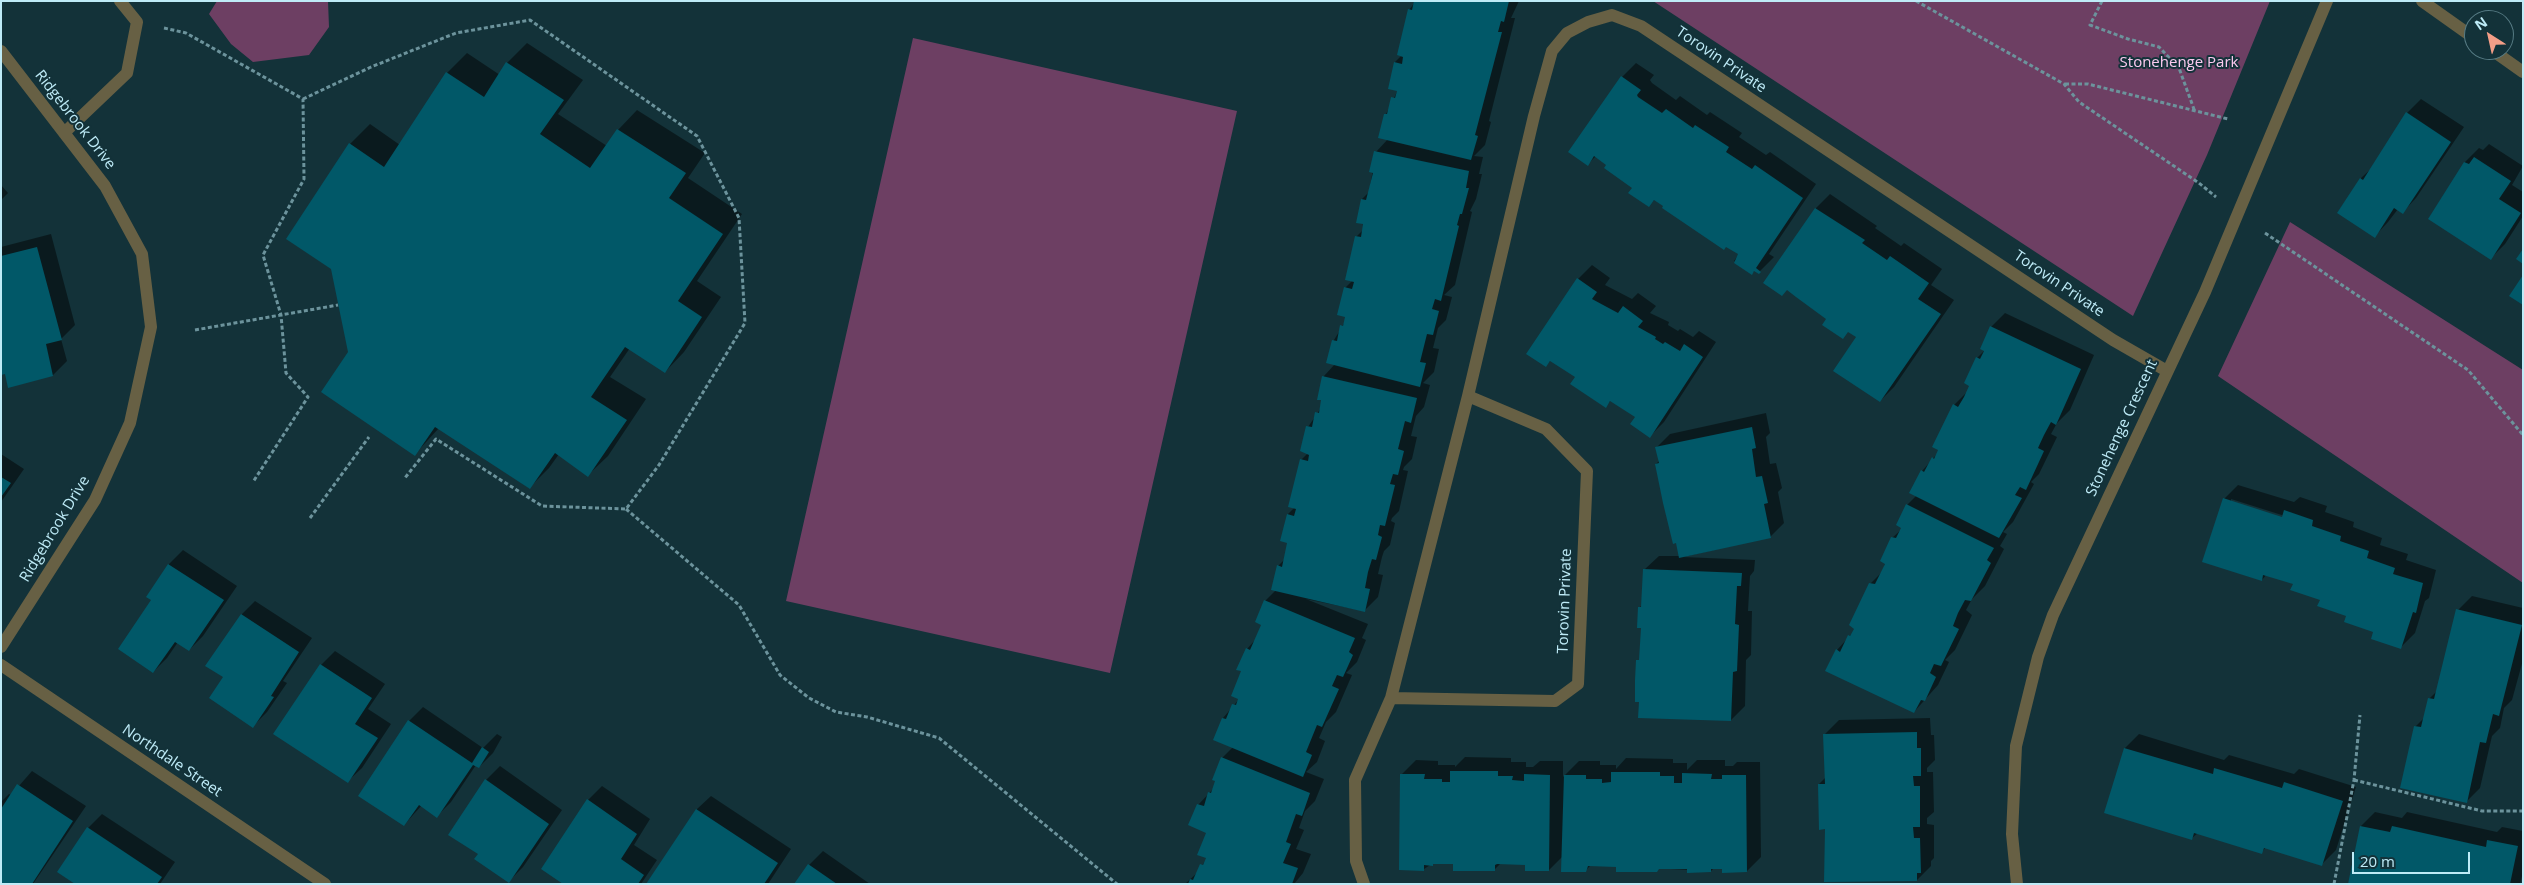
<!DOCTYPE html>
<html>
<head>
<meta charset="utf-8">
<style>
	body { margin:0 }
	#map { position:relative; width:2524px; height:885px; overflow:hidden; background:#133239; font-family:"Open Sans",sans-serif }
	canvas { display:block }
	.frame { position:absolute; inset:0; border:2px solid #beebf7; pointer-events:none }
	.north { position:absolute; left:2464px; top:10px; width:50px; height:50px; box-sizing:border-box; background:#133239; border:1px solid #577c85; border-radius:50%; rotate:325deg; font-size:14px; font-weight:700; line-height:20px; text-align:center; color:#beebf7 }
	.north::after { content:''; display:block; margin:auto; width:18px; height:22px; background:#f49e87; clip-path:polygon(50% 0,100% 100%,50% 72%,0 100%) }
	.scale { position:absolute; left:2352px; top:852px; width:118px; height:22px; box-sizing:border-box; border:2px solid #beebf7; border-top:0; padding-left:6px; font-size:15px; line-height:18px; white-space:nowrap; color:#beebf7; -webkit-text-stroke:4px #133239; paint-order:stroke }
</style>
</head>
<body>
<div id="map">
<canvas width="2524" height="885"></canvas>
<div class="frame"></div>
<div class="north">N</div>
<div class="scale">20 m</div>
</div>
<script>
const g = document.querySelector('canvas').getContext('2d');
g.lineJoin = 'round';
function fillPath(path, color) { g.fillStyle = color; g.fill(path, 'evenodd'); }
function trace(path, color, width, dash) { g.strokeStyle = color; g.lineWidth = width; g.lineCap = dash ? 'butt' : 'round'; g.setLineDash(dash || []); g.stroke(path); }
function drawText(font, color, halo, rows, align = 'center') {
  g.font = font + ' "Open Sans",sans-serif'; g.lineWidth = 4; g.setLineDash([]); g.textBaseline = 'middle'; g.strokeStyle = halo; g.fillStyle = color; for (const [text, x, y, turn = 0] of rows) {
    g.save(); g.translate(x, y); g.rotate((+turn || 0) * Math.PI / 180); g.textAlign = isNaN(turn) ? turn : align; if (halo) g.strokeText(text, 0, 0); g.fillText(text, 0, 0); g.restore();
  }
}
fillPath(new Path2D(`
	M217,1H328L329,27L309,55L253,62L231,44L209,14Z
	M1653,1H2270L2207,155L2133,316Z
	M913,38L1237,111L1110,673L786,601Z
	M2290,222L2523,370V583L2218,376Z`), '#6d3f63');
fillPath(new Path2D(`
	M1416,1H1519L1511,18H1515L1489,121L1491,122L1485,145L1474,156L1483,157L1479,174H1482L1476,199L1470,211L1472,212L1455,285L1444,295L1452,297L1446,320L1438,328L1433,348L1439,349L1434,372L1423,383L1430,385L1424,407L1416,416L1411,436L1417,437L1412,459L1404,467L1403,470L1408,471L1399,511L1392,518L1391,521L1395,523L1390,545L1384,551L1382,557L1378,574L1383,575L1378,597L1364,611L1306,599L1368,624L1362,638L1366,640L1357,662L1346,673L1352,675L1336,712L1326,722L1319,738L1325,741L1317,762L1306,772L1324,779L1315,801L1305,811L1299,828L1304,830L1296,849L1311,854L1303,873L1294,884H1185L1198,872L1207,858L1208,832L1198,805L1214,788L1222,758L1233,747L1223,718L1240,698L1247,649L1255,640L1262,624L1265,601L1276,590L1278,566L1285,559L1289,542L1288,514L1295,507L1301,460L1308,453V427L1321,408L1323,399H1318L1324,376L1335,364L1334,340L1345,322V288L1352,281L1356,237L1363,230L1362,199L1369,192L1376,152L1388,139L1386,114L1398,90L1389,88L1395,62L1402,55L1409,10Z
	M527,43L583,80L558,114L607,146L618,130L637,110L705,153L688,178L742,214L697,281L721,297L684,352L665,372L630,348L610,377L646,399L608,456L588,475L559,454L549,468L529,488L439,428L415,454L349,353L332,268L350,144L370,124L400,145L447,73L467,53L500,75L507,63Z
	M1636,63L1654,75L1650,80L1652,83L1676,100L1680,96L1707,115L1710,112L1742,133L1739,137L1766,155L1770,152L1816,184L1769,254L1774,257L1759,272L1755,270L1752,273L1734,261L1739,254L1655,199L1648,206L1634,188L1596,156L1588,164L1622,77Z
	M2421,99L2464,127L2416,198L2403,212L2398,209L2388,222L2375,236L2338,212L2361,178L2373,167L2407,113Z
	M2489,144L2523,166L2512,185L2523,192V216L2505,244L2491,258L2429,218L2465,162L2479,148L2483,150Z
	M1,185L8,193L1,200Z
	M1830,194L1877,226L1875,228L1901,246L1904,243L1942,269L1931,285L1954,300L1894,387L1880,401L1857,337L1788,289L1764,283L1816,208Z
	M51,234L75,325L61,339L67,361L53,375L9,386L1,354V247Z
	M1592,265L1610,278L1605,285L1632,299L1638,293L1656,306L1650,313L1669,322L1668,325L1678,331L1680,329L1693,337L1699,331L1716,342L1664,422L1650,436L1637,417L1611,400L1606,406L1577,377L1551,360L1546,366L1578,279Z
	M2005,313L2094,355L2070,410L2057,423L2051,434L2057,437L2039,474L2031,482L2034,484L2013,522L2003,532L2007,534L2000,546L2004,549L1985,586L1972,599L1966,610L1972,615L1955,650L1945,660L1949,662L1938,685L1914,712L1837,650L1856,629L1870,584L1883,571L1892,538L1903,528L1907,505L1917,495L1911,492L1922,471L1937,454L1954,405L1968,391L1971,385L1965,383L1977,358L1985,350L1991,327Z
	M1766,413L1770,433L1766,437L1770,464L1776,463L1782,488L1778,492L1784,523L1770,537L1683,557L1755,560L1754,571L1750,576L1748,611H1752L1751,655L1746,660L1745,706L1731,720L1642,627L1639,608L1643,604L1645,569L1659,556H1680L1656,464L1659,461L1656,448L1670,434Z
	M1,454L24,469L1,502Z
	M2238,485L2294,502L2300,497L2327,506L2325,512L2354,522L2353,527L2382,538L2380,545L2408,554L2406,560L2436,570L2429,598L2425,601L2415,633L2401,647L2294,583L2267,574L2262,580L2224,499ZM2231,499L2288,517V520L2231,502Z
	M183,550L237,586L203,636L189,650L178,642L167,658L153,672L152,600L148,597L169,564Z
	M2472,596L2523,608V660L2512,700L2504,708L2500,728L2492,736L2480,788L2466,802L2415,727L2424,718L2429,699L2437,691L2458,610Z
	M255,601L312,638L283,681L287,683L267,712L253,726L224,677L241,615Z
	M335,651L385,684L368,709L391,724L362,768L348,781L321,665Z
	M423,707L483,748L497,734L502,737L493,753L479,767L476,765L451,802L437,816L422,805L404,825L360,796L409,721Z
	M1930,718L1931,735H1934L1935,760L1927,768V772H1933L1934,812L1927,818V824L1934,825V858L1931,861V866L1917,880L1827,828L1819,784L1826,777L1825,734L1839,720Z
	M2139,734L2224,760L2229,755L2294,774L2299,769L2356,787L2336,850L2322,864L2266,847L2262,852L2198,833L2192,838L2106,812L2125,748Z
	M1465,757L1511,758V762H1526V767H1533L1540,761H1563V777L1579,761H1600V765H1616V769L1626,758L1673,759V763H1687V770L1697,760H1725V766H1733L1737,762H1760L1761,857L1747,871L1723,868H1714L1711,871L1591,865L1586,870L1563,856L1549,870L1526,864L1501,863L1494,870L1454,863L1435,862L1424,869L1402,774L1416,760L1438,761V765H1455V767Z
	M500,766L562,810L523,867L509,881L480,854L486,780Z
	M32,771L86,806L33,884H1V802L9,794L11,795Z
	M602,786L650,819L634,845L657,860L641,884H565L588,800Z
	M711,796L791,849L768,884H648L697,809Z
	M2375,812L2402,818L2407,812L2497,832L2502,827L2523,831V872L2520,884H2349L2361,826Z
	M102,814L175,862L160,884H77L88,828Z
	M823,851L870,884H796L809,865Z`), '#0007');
fillPath(new Path2D(`
	M1414,1H1509L1504,22L1501,21L1498,32H1502L1475,135L1478,136L1471,160L1378,138L1384,114H1387L1391,97L1395,98L1397,91L1388,89L1394,62L1402,64L1403,57L1397,55L1408,9L1412,10Z
	M506,62L564,100L540,134L590,168L617,129L686,173L669,198L723,234L678,301L702,317L665,373L625,347L591,397L627,420L588,477L555,453L530,489L435,427L415,456L321,392L348,352L331,269L286,239L349,143L384,167L446,72L484,97Z
	M1621,76L1641,90L1637,95L1638,97L1662,113L1666,109L1693,128L1695,125L1729,147L1726,152L1752,169L1755,165L1803,198L1756,268L1761,272L1759,274L1754,271L1752,275L1734,263L1738,254L1726,247L1724,250L1662,208L1663,206L1654,200L1649,207L1628,193L1632,188L1604,168L1606,165L1594,156L1588,166L1568,152Z
	M2406,112L2451,142L2403,214L2394,208L2375,238L2337,213L2360,178L2363,180Z
	M1374,151L1469,171L1466,188H1469L1462,214H1460L1457,225L1459,226L1441,301L1435,299L1432,309L1439,311L1433,335L1427,334L1420,362L1426,363L1420,387L1326,363L1332,340L1337,341L1340,325L1343,326L1345,317L1337,315L1344,287L1352,289L1354,282L1345,280L1355,236L1361,237L1363,224L1356,223L1361,199L1366,200L1373,173L1369,172Z
	M2474,157L2511,181L2499,199L2521,213L2491,260L2428,219L2464,162L2469,164Z
	M1815,208L1865,240L1862,243L1887,260L1890,256L1929,283L1918,299L1941,314L1880,402L1833,371L1856,337L1848,332L1843,339L1822,325L1826,319L1796,297L1787,290L1782,296L1763,283Z
	M37,247L62,340L46,344L53,376L8,388L5,374L1,375V256Z
	M2523,249V264L2516,259Z
	M2523,275V305L2509,296Z
	M1577,278L1597,292L1592,299L1618,313L1623,306L1643,321L1638,327L1656,337L1655,339L1663,344L1665,342L1680,351L1684,344L1703,357L1650,438L1630,424L1635,417L1610,401L1606,408L1570,384L1575,377L1561,368L1550,361L1546,367L1526,354Z
	M1990,326L2081,369L2056,425L2051,422L2044,435L2038,448L2044,451L2026,490L2020,487L2015,495L2022,498L1999,538L1909,493L1921,470L1924,472L1932,457L1934,459L1938,450L1932,447L1953,404L1958,407L1964,397L1969,386L1964,383L1976,357L1980,359L1984,351L1980,349Z
	M1322,376L1417,398L1411,423L1405,421L1398,449L1404,451L1398,475L1393,474L1390,484L1395,485L1385,526L1380,525L1378,535L1382,537L1376,560L1372,559L1368,572L1365,588L1370,589L1365,612L1271,590L1277,565L1282,567L1287,543L1280,541L1287,514L1294,516L1296,509L1288,507L1300,459L1308,461L1309,455L1300,451L1306,426L1312,427L1315,412L1319,413L1321,400H1317Z
	M1752,427L1756,448L1752,449L1756,477L1762,476L1768,503L1764,504L1771,538L1679,558L1676,543L1673,544L1663,503L1655,464L1659,463L1655,447Z
	M1,477L11,483L1,497Z
	M2223,498L2282,517L2284,510L2313,520L2312,526L2341,536L2340,541L2369,551L2367,558L2395,568L2393,574L2423,583L2416,613L2413,612L2401,649L2371,639L2373,632L2344,622L2346,616L2317,606L2320,600L2290,590L2293,584L2263,575L2262,581L2202,562Z
	M1906,504L1994,548L1987,560L1991,563L1971,601L1965,600L1958,613L1953,626L1959,629L1941,666L1934,664L1930,673L1936,677L1925,701L1921,700L1914,713L1825,671L1836,649L1840,652L1848,635L1850,636L1854,629L1849,625L1869,583L1875,584L1885,564L1880,561L1891,537L1896,538L1901,528L1896,525Z
	M168,564L224,600L189,651L175,642L153,673L118,649L151,600L146,597Z
	M1643,569L1742,573L1741,586H1737L1735,624L1739,625L1737,671L1733,672L1731,721L1638,718L1639,702H1635V680L1636,660H1639L1641,628H1637L1638,607H1641Z
	M1264,600L1355,638L1349,652L1353,655L1343,677L1337,675L1332,686L1339,689L1322,727L1317,725L1306,752L1312,755L1303,777L1213,740L1222,718L1226,719L1232,704L1236,705L1238,699L1231,696L1241,671L1236,670L1246,648L1250,650L1261,625L1255,622Z
	M2456,609L2522,625L2499,716L2493,714L2486,743L2480,742L2467,803L2400,788L2414,726L2421,727L2428,698L2434,699Z
	M241,614L299,652L271,696L274,697L253,728L209,698L223,677L205,666Z
	M320,664L372,698L355,724L378,738L348,783L273,734Z
	M408,720L472,763L482,747L489,752L479,768L473,765L437,818L419,805L404,826L358,796Z
	M1917,732V748H1921V776H1913L1914,786H1920V827H1913L1914,838H1920L1921,873H1917V881L1824,882L1825,829L1819,830L1818,784H1825L1823,734Z
	M2124,748L2213,774L2214,768L2282,788L2284,782L2343,801L2322,866L2264,848L2262,854L2194,833L2192,840L2104,813Z
	M1221,757L1310,793L1302,816L1296,814L1286,842L1291,844L1283,863L1298,868L1292,884H1188L1190,879L1193,880L1200,864L1203,865L1206,858L1197,855L1206,833L1188,825L1197,804L1204,806L1208,792L1211,793L1215,781L1212,780Z
	M1450,771H1498V776H1513L1512,780L1524,781V774L1550,775L1549,871H1525V865L1497,864L1495,865V871H1453V864H1433V866L1424,865V871L1399,870L1400,774H1425L1424,779H1442V782H1450Z
	M1611,772H1660V776H1674V783H1682V773L1712,774L1711,779H1722V775H1746L1747,872L1722,873V869H1711V872L1687,873V869H1659L1657,872H1616V867L1588,866L1586,872H1561L1564,775H1586V779H1602V783L1611,782Z
	M485,779L549,824L509,883L474,859L478,854L448,835Z
	M17,784L73,821L32,884H1V809Z
	M587,799L637,834L621,859L644,875L638,884H563L541,869Z
	M696,809L778,863L764,884H646Z
	M2360,826L2390,832L2392,826L2486,847L2487,840L2518,846L2510,884H2348Z
	M87,827L162,877L157,884H75L57,872Z
	M808,864L837,884H794Z`), '#015868');
trace(new Path2D(`
	M1916,1L2064,84L2079,102L2199,183L2216,197
	M2102,1L2090,25L2128,39L2159,47L2179,68L2195,112
	M164,28L186,33L303,99L304,179L263,255L281,315L286,373L308,397L253,482
	M2065,84H2088L2228,119
	M303,99L371,67L456,33L530,20L697,136L739,218L745,323L659,465L626,509L542,506L436,439L404,479
	M2265,233L2468,370L2523,435
	M195,330L338,305
	M626,509L739,605L780,675L809,698L836,712L867,717L939,738L1117,884
	M310,518L369,437
	M2354,780L2482,811H2523
	M2334,884L2354,780L2360,715`), '#6c939c', 3, [4, 2.5]);
trace(new Path2D(`
	M2422,1L2474,38
	M2492,50L2523,72
	M1,51L105,186L142,254L151,327L130,423L95,500L1,647
	M64,133L127,73L137,22L120,1
	M1,665L325,884
	M1391,698L1555,701L1578,684L1587,471L1546,429L1468,396
	M1364,884L1356,861L1355,780L1391,698L1468,396L1534,116L1552,51L1567,33L1588,22L1612,15L1641,26L2113,340L2167,371
	M2017,884L2012,834L2016,746L2038,657L2053,615L2205,292L2327,1`), '#676044', 12);
drawText('15px', '#beebf7', '#133239', [
	["Torovin Private",1721,60,34],
	["Ridgebrook Drive",75,120,52],
	["Torovin Private",2059,284,34],
	["Stonehenge Crescent",2122,428,-65],
	["Ridgebrook Drive",55,529,-59],
	["Torovin Private",1565,601,-88],
	["Northdale Street",172,761,34]
]);
drawText('15px', '#fccaef', '#133239', [
	["Stonehenge Park",2179,63]
]);
</script>
</body>
</html>
